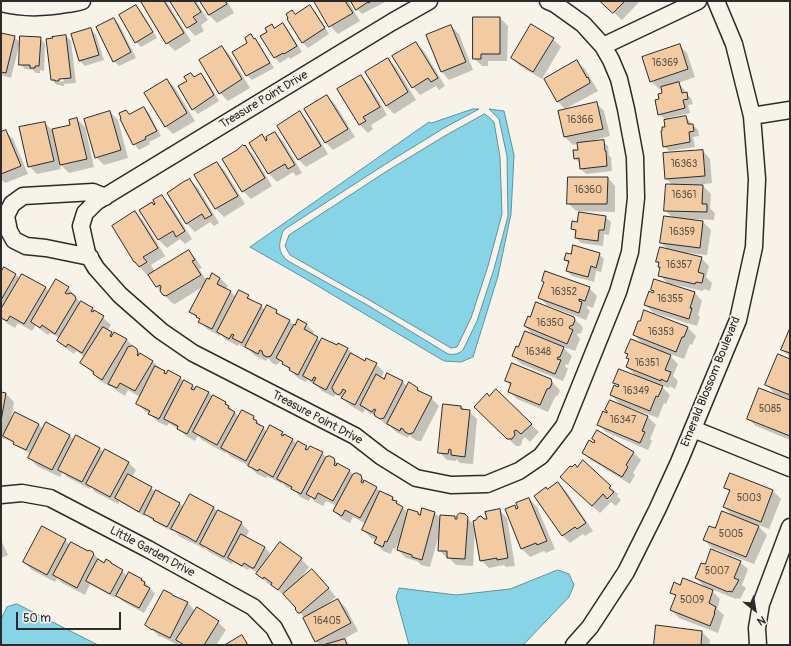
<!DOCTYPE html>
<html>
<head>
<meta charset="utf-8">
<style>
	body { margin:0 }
	#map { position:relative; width:791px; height:646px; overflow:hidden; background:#f7f3e8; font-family:Pangolin,sans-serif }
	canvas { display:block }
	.frame { position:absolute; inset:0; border:2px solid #2b2b2b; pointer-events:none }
	.north { position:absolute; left:735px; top:590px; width:40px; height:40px; -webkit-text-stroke:3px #f7f3e8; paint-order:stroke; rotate:149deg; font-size:11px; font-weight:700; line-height:16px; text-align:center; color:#2b2b2b }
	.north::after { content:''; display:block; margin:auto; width:14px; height:18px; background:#2b2b2b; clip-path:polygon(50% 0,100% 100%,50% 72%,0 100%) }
	.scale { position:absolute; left:16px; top:612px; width:105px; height:18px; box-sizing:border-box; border:2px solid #2b2b2b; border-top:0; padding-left:5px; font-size:12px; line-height:14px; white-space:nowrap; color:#2b2b2b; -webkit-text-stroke:3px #f7f3e8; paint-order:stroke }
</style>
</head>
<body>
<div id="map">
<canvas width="791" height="646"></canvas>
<div class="frame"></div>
<div class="north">N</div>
<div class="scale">50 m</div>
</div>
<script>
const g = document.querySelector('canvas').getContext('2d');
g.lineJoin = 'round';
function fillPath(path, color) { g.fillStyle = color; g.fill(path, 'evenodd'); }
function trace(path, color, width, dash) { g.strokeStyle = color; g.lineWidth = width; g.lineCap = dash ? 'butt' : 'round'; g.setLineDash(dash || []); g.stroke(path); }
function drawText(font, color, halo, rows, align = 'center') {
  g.font = font + ' Pangolin,sans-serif'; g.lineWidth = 3.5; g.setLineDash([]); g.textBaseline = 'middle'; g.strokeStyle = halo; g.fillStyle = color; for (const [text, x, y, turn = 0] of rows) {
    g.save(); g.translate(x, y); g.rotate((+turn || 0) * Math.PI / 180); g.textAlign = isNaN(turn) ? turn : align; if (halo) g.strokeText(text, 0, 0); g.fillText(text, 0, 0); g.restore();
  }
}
const water = new Path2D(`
	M473,109H479L444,128L384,165L285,229C282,232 282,234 281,238C278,248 280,254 288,261L369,306L448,354C454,355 459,354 463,350L477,321L494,269L508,216L507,156L499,119L489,109L504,111L514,155L511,214L498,276L473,357L461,362L444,361L301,276L250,247L429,122L431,123Z
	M485,114L494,122L500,157L502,214L488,266L471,318L457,347L451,348L371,301L290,255L285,246L289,235L387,171L448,134Z
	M558,570L569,574L574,585L569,597L523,645H409L396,597L399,588L456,595L510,589Z
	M17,604L98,645H1V619L7,607Z`);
fillPath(water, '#87d4e6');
trace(water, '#62909b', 1);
fillPath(new Path2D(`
	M144,1H166L191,41L175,51L167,43Z
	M171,1H196L208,20L201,25L204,31L195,36L188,28Z
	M201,1H227L234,13L217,23L209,15Z
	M315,1H348L360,21L338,34L330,26Z
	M352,1H384L385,2L362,14L357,9Z
	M601,1H640L622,20Z
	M136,6L141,11L157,38L141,47L136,42Z
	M310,6L315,11L329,34L308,48L303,43L288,19L292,11L296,14Z
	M500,18L508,26L507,61H488V66H482L474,58Z
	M114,19L119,24L136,58L119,66L114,61Z
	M283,24L288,29L302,52L290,59L289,57L280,63L275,58L262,37L268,33L272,25L275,29Z
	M451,26L459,34L473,70L449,80L442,72Z
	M91,30L96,35L104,60L85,66L80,61L72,35Z
	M1,34L14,37L20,42L11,78L1,75Z
	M66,36L71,41L76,83L64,84V86H61L60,85H57L52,80L47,40ZM64,79V81L56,82L54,80Z
	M251,36L260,45L274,68L252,80L247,75L249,43Z
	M40,38L45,44L44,71L40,70V73H36L33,70L25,69L20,64Z
	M553,39L561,47L542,79L520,66L512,58Z
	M416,43L424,51L445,86L439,90L436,86L420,95L413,87Z
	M679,45L687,53L695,77L678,83L684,89L685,93H686L691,98L693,104L688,105L690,113L668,118V120L686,117L691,123L692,125H693L698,130L699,136L693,137L695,147L669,151L664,146L666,127L665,119L659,114L661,100L663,93L662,88L659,89L651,81Z
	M222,47L230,55L250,88L228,101L220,93Z
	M388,59L396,67L416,100L394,114L386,106Z
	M577,62L585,69L598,91L565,109L557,101Z
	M191,74L195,77L201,74L206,79L219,101L198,114L193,109L188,81Z
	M361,76L369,84L387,115L371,125L373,129L368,133L360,125L339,89Z
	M167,80L175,88L195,121L173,134L165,126Z
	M327,96L335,104L355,137L333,150L325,142Z
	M596,103L604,111L610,136L590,141V142L603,141L608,146L609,156L611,157L612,171L586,174L581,169L580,164L575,158L579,151L578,144L573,145L565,137L559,112Z
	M144,108L149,113L161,136L149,142L150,144L139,150L134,144L126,111L130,115Z
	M110,112L118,120L128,158L104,165L96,157Z
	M300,113L308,121L328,154L306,167L298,159Z
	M77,119L85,127L94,167L69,173L60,164L61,169L37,174L29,166L45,123L52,130L72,126Z
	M5,131L13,139L28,174L5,183L1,179V133Z
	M275,133L283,141L302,173L296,176L293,172L277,182L269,174L250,143L262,136L269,143Z
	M245,147L253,154L272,186L251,199L243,191L224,159Z
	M703,151L710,159L712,183L697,185V186H703L711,194L710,208L715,213L714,220L692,219V220L703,222L711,230L707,255L687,253V254L701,258L709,266L706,277L712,283L710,291L704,289L703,291L672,284L671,286L695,293L702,301L698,315L700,317L697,326L655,313V314L645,305L654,294L655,292L652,289L669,285L660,275L661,268L659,266L660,264L657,262L669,250L661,243L673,218L665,210L673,185L666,179Z
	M217,163L225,171L245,204L224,217L216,209L196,176Z
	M608,178L615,186V212L576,211L568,203Z
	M190,180L198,188L219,223L214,226L210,222L195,232L187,224L168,193Z
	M162,196L170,204L192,239L185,244L180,239L167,248L159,240L141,210L154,206Z
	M135,212L143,220L165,256L151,265L155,272L189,251L196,259L202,268L199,269L207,281L220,278L228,286L226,289L231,292L236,297L248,296L255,303L261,306L265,310L276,311L283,318L289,321L296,326L306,324L314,332L313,335L317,338L321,342L337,347L339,344L348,349L356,357L366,362L376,364L384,372L381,378L385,380L388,374L403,382L408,387L417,388L423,394L431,398L439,406L421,441H418L414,439L409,435L408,438L396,432L390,426L385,424L379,418L369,413L365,409L363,413L351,406L336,393L334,397L322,391L317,386L312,383L308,379L306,382L298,378L281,361L279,363L276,365L272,363L268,358L266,361L254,355L249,350L241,346L239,344L238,346L226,340L221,335L220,336L207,329L200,322V320L191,312L204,286L175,304L172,303L157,287L149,274L147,275L135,262Z
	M605,217L611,222L609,235L604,234L603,246L581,243L576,238L577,233L572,229L578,223Z
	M599,254L604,259L601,272L596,271L594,282L572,276L567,271L569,264L565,260L572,255Z
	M4,268L16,275L20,279L23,275L46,288L50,292L68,288L76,296L75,297L81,303L82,302L93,309L111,325L107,331L114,335L115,333L127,340L144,357L152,361L167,374L168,372L180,378L184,381L193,386L196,389L197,387L209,393L213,397L225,402L239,417H253L267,432L282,433L285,435L293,440L297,444L306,447L309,449L322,453L327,458L333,459L340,466L349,471L354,475L360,476L367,483L376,488L382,493L393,498L400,506V507L403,508L408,513H418L421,516L422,510L435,513L441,519L454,517L458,520L464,515L475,526L484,520L488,519L499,510L507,518L515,566L506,567L504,565L489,568L481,560L475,528L473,566L456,565L449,558H447L439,550V535L430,567L421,565L417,561L406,558L398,550L401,540L400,539L395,549L393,548L391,554L383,551L375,543L376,540L371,538L363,530L366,524L353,517L350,523L342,519L334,511L337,506L326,501L323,506L315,502L311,497L309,501L300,497L294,490L286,487L282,482V484L267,476L266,478L257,474L249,466L230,456L226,452L225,453L202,440L198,436L195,441L186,436L180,430L173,426L169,423L167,426L158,422L150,414L145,411L137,403L140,397L128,390L125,396L117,391L112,386L111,387L102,382L82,363L85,357L76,351L74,354L66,348L58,341L60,338L50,333L48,335L40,329L36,325L32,331L18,323L15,328L8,324L2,318L1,321V272Z
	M543,281L589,288L597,296L593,308L587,306V308L590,311L586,320L549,306V307L539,297L545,283Z
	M645,311L688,328L696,336L692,345L690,344L684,359L667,353L678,364L673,376L678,381L675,389L669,386V388L659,384L670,395L666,404L664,403L658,418L631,408V410L648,417L656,425L650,439L652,441L648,450L606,432L598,424L607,414L622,406L611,395L621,389L615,382L638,378L627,367L629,360L627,358L628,355L626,353L645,346L634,335Z
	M573,318L582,326L583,329L581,333L577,334V335L580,339L575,351L561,346L572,356L568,365L566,364L565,366L568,369L563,381L521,364L513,356L519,348L535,337L525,326Z
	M790,331V357L782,350Z
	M790,360V399L774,393L767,385Z
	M550,380L558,388L560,391L558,395L555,397L548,412L517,399L509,391L511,386L506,381Z
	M496,390L539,432L530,442L525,437L522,440V443L520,446H516L475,407L489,397Z
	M1,393L6,394L14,402L10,424L16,413L39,425L44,430L47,424L70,436L75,441L99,448L104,453L128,462L136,470L132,477L151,488L156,493L179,503L184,508H214L218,512L241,523L249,531L246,537L265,548L270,553L265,563L301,559L309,567L301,578H320L336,597L325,606L338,600L346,608L358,631L344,639L350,645H320L316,641L304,619L305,618L296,609L297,608L287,597L281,593L272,584L271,586L266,582L258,574V573L249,568L248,570L233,562L232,564L209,552L205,547L204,549L197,545L180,537L173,530L172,531L160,525L156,522L151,519L146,514L144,516L122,503L120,501L118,504L95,492L91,487L90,489L67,477L63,472L60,477L37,466L29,458L31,454L20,448L16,444L8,440L1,438Z
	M790,401V440L756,426L748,419Z
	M461,406L465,410L469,411L477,419L473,464L460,463L456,459V461L447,460L439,452Z
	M593,439L633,452L641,460L633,473L635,475L630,484L591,460L583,453L594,444L595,442Z
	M730,474L773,491L781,499L769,529L756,524L767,535L754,564L712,548L704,540L715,530L735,518L724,507L730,493L725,487Z
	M558,483L566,491L593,531L585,536L583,534L570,543L562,535L546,488L548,490Z
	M569,485L610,487L618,494L617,496L621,500L616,506L611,502L600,513Z
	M529,499L537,507L555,549L546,553L544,551L530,557L522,549L506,510L514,506L518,510Z
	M1,540L8,555L1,558Z
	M65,540L70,545L93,553L101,562L122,571L127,576L142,579L155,594L144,613L122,601L117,595L115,598L93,586L90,584L85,595L62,583L57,578L55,582L32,570L24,562Z
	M740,562L748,569L742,585L746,588L740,599L736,598V599L704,586L696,578L705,566Z
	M680,586L712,591L720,599L717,609L724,615L718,633L679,618L671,610L676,597L671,592Z
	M173,597L188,603L195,611L218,622L226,630L216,645H183L179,642L178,645L160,636V637L147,625Z
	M702,632L710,640L709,645H655Z`), '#0003');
const building = new Path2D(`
	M142,1H164L184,33L166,44L141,2Z
	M170,1H194L201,12L193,17L197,22L187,28Z
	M200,1H225L227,4L209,15Z
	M314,1H345L353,13L329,27Z
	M351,1H372L368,3V2L356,10Z
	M600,1H625L613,13Z
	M136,5L153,32L135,43L119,15Z
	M310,5L325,28L302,43L287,19L288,18L286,14L292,10L295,14Z
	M473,17H500V54H481V59H473Z
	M114,18L131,52L113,62L96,27Z
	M283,23L297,46L284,54L283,53L274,58L260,36L267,32L265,28L272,24L274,28Z
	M531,24L554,38L533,72L511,58Z
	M451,25L466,62L441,72L426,35Z
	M91,28L99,55L79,61L71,34Z
	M1,33L15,36L6,73L1,72Z
	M251,34L254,39L255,38L270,63L246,76L232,52L247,43L245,38Z
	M66,35L71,78L59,79V81H55V80H51L46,39L53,38L52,37Z
	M20,36L41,37L39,66H35V68H30V65H19Z
	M416,42L438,78L431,82L428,78L412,88L392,56Z
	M680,44L688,69L650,82L642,57Z
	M222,46L242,79L219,94L199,60Z
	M388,58L408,92L386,106L365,72Z
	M577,60L587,78L588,77L590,82V83L557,102L544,79Z
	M191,73L194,77L201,73L214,95L192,110L178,86L187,81L184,77Z
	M361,75L380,107L363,117L366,121L359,125L337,89Z
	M167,79L187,113L165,127L144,93Z
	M679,82L682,93L687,92L688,99L683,100L685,108L658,115L655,100L659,99L658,94L662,93L661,87Z
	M327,95L348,129L325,143L304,109Z
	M597,102L603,129L564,137L558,111Z
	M144,107L157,131L145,137L146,139L133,145L120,119L121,118L119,113L126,110L129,114Z
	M110,111L121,150L95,158L84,119Z
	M300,111L321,146L298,160L277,126Z
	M686,116L688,124H693L694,131L689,132L690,142L663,147L661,131H662V127H665L664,120Z
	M77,118L87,159L60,165L52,129L70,125L69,120Z
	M45,122L54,161L28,167L19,127Z
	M6,130L21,166L1,174V132Z
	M275,132L295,165L288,169L285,164L268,174L249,143L262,134L266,141L267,140L266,137Z
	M604,140L605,151H606L607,166L580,169L579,158L574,159L573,150H578L577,143Z
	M243,145L244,146L245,145L265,178L242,192L222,159L237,150Z
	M703,150L705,176L665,179L663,153Z
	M217,162L238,196L215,209L194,175Z
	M568,177H608L607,204H567Z
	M190,179L212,215L205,219L202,214L186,224L167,193L183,182Z
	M666,184L703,185L702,204H707V212L664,211Z
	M162,195L185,231L176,237L173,231L158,240L139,210L152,202L154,205L155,204L153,200Z
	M135,211L158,248L143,257L147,262L139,267L135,262H134L112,226Z
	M579,212L606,216L604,230H599L598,241L575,238L576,230L571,229L572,221L577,222Z
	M664,216L703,221L700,248L660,243Z
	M573,245L600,253L596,268L591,266L588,277L566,271L569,261L564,260L566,253L571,254Z
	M660,247L702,257L698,272L704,274L702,283L696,282L695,284L658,276L660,267H658L659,262H656Z
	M189,250L195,260L192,261L201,275L166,296L163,295L160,291L161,287L160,285L156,287L148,275Z
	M4,267L16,274L1,300V272Z
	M545,271L590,287L585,301L579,299V301L582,302L579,313L538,298L544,282L542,281Z
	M212,273L220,278L217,284L231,291L212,329L198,322L200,319L196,317L197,316L189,312L207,278L209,279Z
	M22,274L46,287L24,324L10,316L7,321L1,318V313L2,311L1,310V309Z
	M56,279L69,287L65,293L67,294L71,293L75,296L76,299L55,334L42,325L40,328L31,322Z
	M654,279L695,292L690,308H692L689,319L644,305L649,291L653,293L654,291L651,290Z
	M239,290L249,295L247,298L262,305L242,343L232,338L234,335L232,334L229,339L217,332Z
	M81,301L93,308L91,311L93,312L94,310L104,316L82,353L68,344L66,347L57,341Z
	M536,302L574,317L575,320L573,325L570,326L569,328L573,330L567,344L524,326L528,316L530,317Z
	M267,305L277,310L276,313L290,320L271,356L267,357L263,355L262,351L260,350L258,354L245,347Z
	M644,310L688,327L684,337H682L676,352L633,335L638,321H640Z
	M298,319L307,324L304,329L318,337L298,375L289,370L290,368L282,364L283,362L276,358L294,324L295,325Z
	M103,327L112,332L110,336L111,337L114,332L127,339L102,380L93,374L94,372L80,363Z
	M790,328V353L781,350Z
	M525,331L564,347L560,357H558L557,359L561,360L555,374L512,356L516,346L518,347Z
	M322,338L337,345L338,343L348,348L326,390L313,383L316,378L314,377L312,381L303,376Z
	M631,339L671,355L665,370L671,372L667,382L661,379V381L626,367L629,359L626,358L628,354L625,353Z
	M133,346L137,349L138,353L137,355L138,356L140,353L153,361L135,391L120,383L117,388L108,384L128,347Z
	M351,353L365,361L366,358L377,363L355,405L341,398L346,391L343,389L341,393L338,395L334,392L332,388Z
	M778,354L790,359V395L765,385Z
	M512,363L551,379L552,383L550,388L547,389L540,405L508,392L511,383L505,381Z
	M155,366L165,371L164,373L166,374L168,370L181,377L159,419L148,414L150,411L136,404Z
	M619,369L663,386L658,397L656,396L650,411L610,395L614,385L618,387L619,385L613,383Z
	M387,373L403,381L384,418L380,419L375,416L374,413L376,410L374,409L372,412L360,405L376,374L384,379Z
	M184,380L193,385L191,389L194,390L196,386L209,392L187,434L177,429L178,426L164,419Z
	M409,382L418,388L417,390L432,397L413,433L409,434L405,432L403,429L401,428L400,431L387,424Z
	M759,388L790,400V436L747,419Z
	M496,389L532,424L521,434L516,430L514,431L515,435L512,439H507L474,407L487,393L489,396Z
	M1,392L6,393L1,421Z
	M213,395L226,402L225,404L229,406L228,408L235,412L217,445L193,432Z
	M610,400L648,416L642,431L645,432L640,443L597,425L603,411L607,413V411L605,410Z
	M443,404L461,406V409L470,410L465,457L451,455V450L449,449L448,454L438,453Z
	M242,410L254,416L253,419L257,421L256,423L264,427L246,461L221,448Z
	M15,412L39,424L26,450L13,444L14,442L3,436Z
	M46,422L70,435L52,470L28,458Z
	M270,425L283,432L281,435L283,436L284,434L293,439L273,477L259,469L258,471L248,466Z
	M597,430L634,452L626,465L628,467L622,477L582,453L589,440L594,443L595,441L592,439Z
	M76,435L100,448L82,482L58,470Z
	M298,441L307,446L305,449L307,450L310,446L323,452L301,494L291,489L292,487L277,479Z
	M105,449L129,462L110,497L86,484Z
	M330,456L334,458L335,462L334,465L336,466L337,463L350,470L333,501L318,493L315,499L306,494L326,457Z
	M583,460L611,486L609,488L614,492L607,499L603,494L592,506L560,477L570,466L572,467L575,464L577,467Z
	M357,473L361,475L362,479L361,482L363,483L364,480L377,487L360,518L345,510L342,516L333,511L353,474Z
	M730,473L773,490L761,522L723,507L730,490L724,488Z
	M128,474L152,487L139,512L115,498Z
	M558,482L586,523L577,529L575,527L562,536L534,496L546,487L547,489Z
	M156,490L180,503L167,527L153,520L154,519L144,514Z
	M380,491L393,497L392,500L397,501L396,503L403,507L387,542L385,541L383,547L374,543L377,537L362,530Z
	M190,494L214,507L196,542L188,537L171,529Z
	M529,498L547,541L537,545L536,543L521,549L505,509L515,505L516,509L518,508L516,503Z
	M422,508L435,512L422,560L412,557V555L397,550L408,509L418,512V514L420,515Z
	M500,509L508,558L497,560V558L480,561L473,521L476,520L478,517L481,516L484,519H487L485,512Z
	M218,510L242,522L224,557L200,544Z
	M722,511L759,526L746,557L703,540L709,526L715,528Z
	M460,513L465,514L468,517L465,559L447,558V551H438L440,515L455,516V519H457V516Z
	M42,526L66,539L47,575L23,562Z
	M241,534L265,547L254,568H252L244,563L242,566L228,558Z
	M71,542L88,551L89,550L93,552V553L94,554L77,588L53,575Z
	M280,542L302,558L278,590L271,585L272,583L264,577L263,579L256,574Z
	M711,549L741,561L734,578L739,580L732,592L729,591L728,592L695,578L701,563L705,564Z
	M98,559L104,563L106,559L111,562V563L123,570L110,594L86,581Z
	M312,569L329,588L300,613H298L295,609L296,608L283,594Z
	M129,572L142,579L141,580L145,582L144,585L150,588L139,608L116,596Z
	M683,578L713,590L709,603L716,607L714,613H715L710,626L670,610L676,595L670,593L674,582L680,585Z
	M164,590L172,594V595L188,602L170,638L152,629V630L145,625Z
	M338,599L351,623L315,642L303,618Z
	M197,607L219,621L204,645H184L176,640Z
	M656,625L702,631L701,645H654Z
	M242,635L248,645H225Z
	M345,639L347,645H323Z`);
fillPath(building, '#f2cba2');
trace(building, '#2b2b2b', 1);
const street = new Path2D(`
	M429,1L392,22L96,202L85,213L81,226L87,253L96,268L120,295L161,331L193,353L355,436L382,457L416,478L451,485L487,484L519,471L541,456L564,426L618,292L630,252L636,198L635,157L626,109L619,79L611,60L603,46L583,24L555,4L548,1
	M1,3C23,9 45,8 67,4C72,3 77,3 82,1
	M603,46L698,1
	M752,116L790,110
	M90,257L46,248L26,246L14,240L9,231L6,216L12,204L23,196L93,192L105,197
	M693,429L790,468
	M1,495L22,493L50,498L148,549L253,607L274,628L283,645
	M574,645L590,627L626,572L657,510L679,462L738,320L754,247L757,179L752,116L734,44L716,1
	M758,645L757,628L761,604L790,527`);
trace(street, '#2b2b2b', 19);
trace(street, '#f7f3e8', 16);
drawText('10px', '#5d5349', null, [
	["16369",665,63],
	["16366",580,120],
	["16363",684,164],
	["16360",588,190],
	["16361",684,195],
	["16359",682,232],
	["16357",679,265],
	["16352",564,292],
	["16355",670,299],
	["16350",550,323],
	["16353",661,332],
	["16348",538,352],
	["16351",647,363],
	["16349",636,391],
	["5085",770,409],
	["16347",623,420],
	["5003",749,498],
	["5005",731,534],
	["5007",717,571],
	["5009",692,600],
	["16405",327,621]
]);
drawText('12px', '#2b2b2b', '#f7f3e8', [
	["Treasure Point Drive",264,100,-31],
	["Emerald Blossom Boulevard",711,382,-68],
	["Treasure Point Drive",317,418,28],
	["Little Garden Drive",152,552,28]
]);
</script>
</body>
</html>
